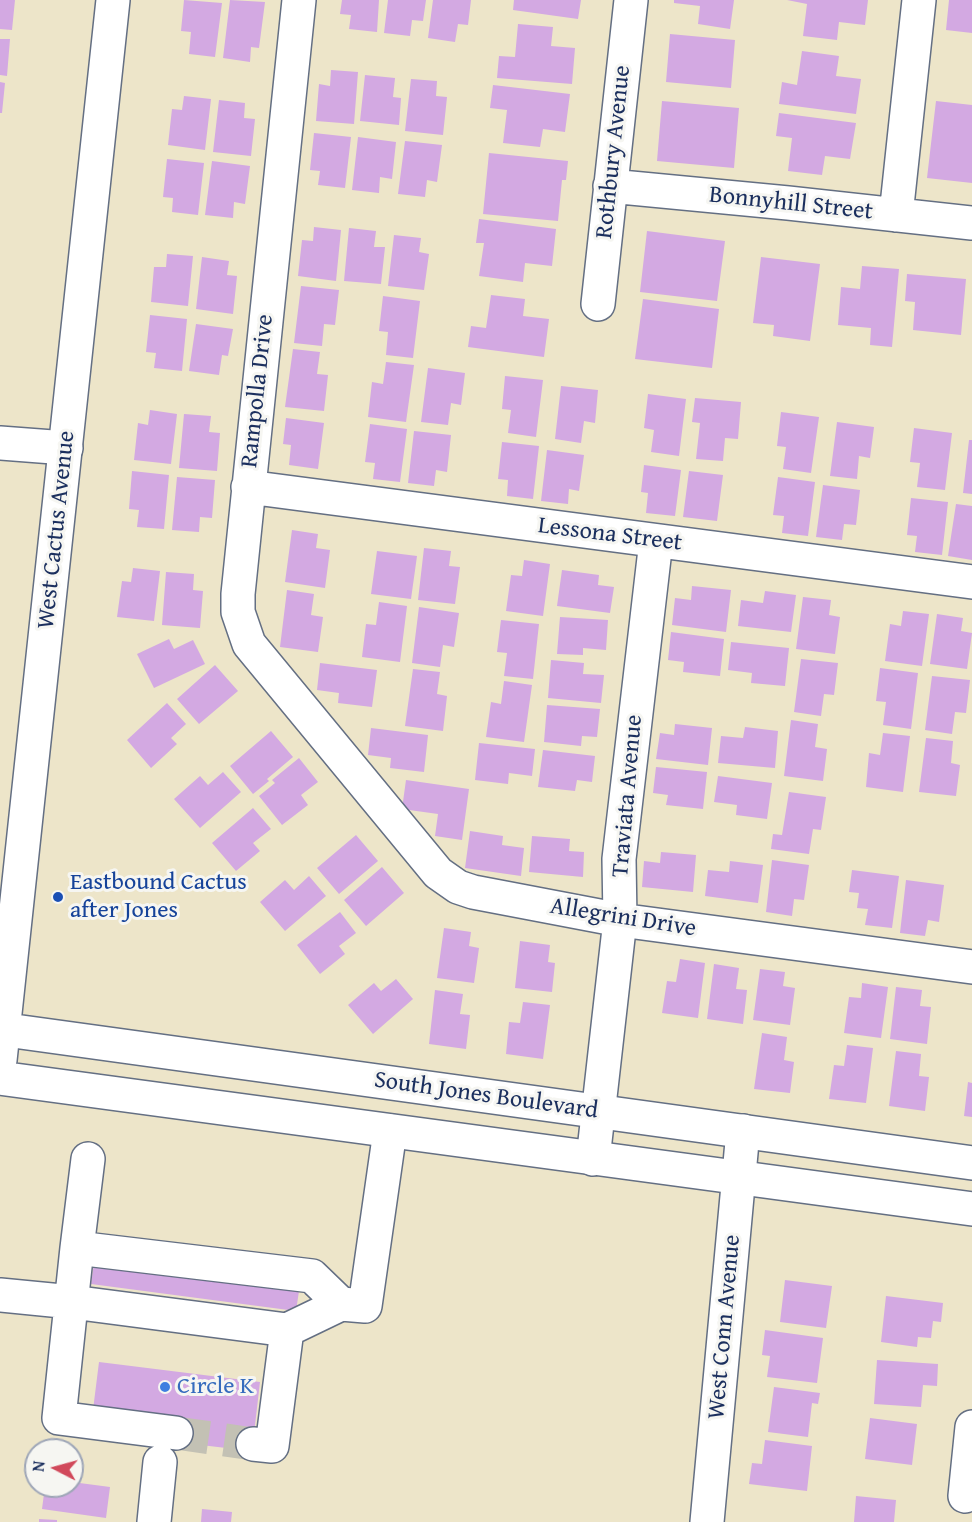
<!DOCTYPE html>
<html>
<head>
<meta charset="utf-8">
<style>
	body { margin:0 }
	#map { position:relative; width:972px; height:1522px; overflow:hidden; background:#ede5c9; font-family:"Gentium Book Plus",serif }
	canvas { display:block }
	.north { position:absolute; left:24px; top:1438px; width:60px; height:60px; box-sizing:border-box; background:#f6f6f2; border:2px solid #9ea6b7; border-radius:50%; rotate:276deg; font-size:16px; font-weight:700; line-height:24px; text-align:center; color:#1b2f5e }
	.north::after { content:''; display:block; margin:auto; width:21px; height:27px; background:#d1495b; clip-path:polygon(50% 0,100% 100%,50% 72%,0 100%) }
</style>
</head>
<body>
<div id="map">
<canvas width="972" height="1522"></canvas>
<div class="north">N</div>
</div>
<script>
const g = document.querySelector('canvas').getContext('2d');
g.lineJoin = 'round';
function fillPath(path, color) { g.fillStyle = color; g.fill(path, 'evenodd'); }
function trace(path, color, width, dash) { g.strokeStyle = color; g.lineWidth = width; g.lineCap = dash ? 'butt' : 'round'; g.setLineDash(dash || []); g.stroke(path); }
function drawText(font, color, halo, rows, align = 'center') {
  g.font = font + ' "Gentium Book Plus",serif'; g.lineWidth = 6; g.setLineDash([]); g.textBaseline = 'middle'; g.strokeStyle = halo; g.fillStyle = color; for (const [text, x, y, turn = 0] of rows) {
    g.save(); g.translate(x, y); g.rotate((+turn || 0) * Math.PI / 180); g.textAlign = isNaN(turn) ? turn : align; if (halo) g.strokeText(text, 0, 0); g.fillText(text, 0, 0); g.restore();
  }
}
fillPath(new Path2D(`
	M0,0H15L12,30L0,29Z
	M184,0L222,3L215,57L189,54L191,32L181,31Z
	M230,0L265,2L259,48L251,47L250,62L223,58Z
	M342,0H379L377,32L349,29L351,15L340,14Z
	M388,0H426L423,21L412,20L410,36L384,33Z
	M433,0H471L468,25L458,24L455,42L428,38Z
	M514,0H581L578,19L513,10Z
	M674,0H734L730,29L698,24L700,6L674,3Z
	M787,0H868L865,25L839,22L837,40L803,36L807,4Z
	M949,0H972V33L946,30Z
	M518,24L553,27L551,46L575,48L572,84L497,78L499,56L515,57Z
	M670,34L735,40L731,88L666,82Z
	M0,39H10L7,76L0,75Z
	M802,51L839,56L836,76L861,79L856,114L779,104L782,82L797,85Z
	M331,70L358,72L354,124L316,121L319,84L330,86Z
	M365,75L395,78L393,97L401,98L399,125L360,121Z
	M411,79L437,81L436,96L447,97L443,135L405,131Z
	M0,82L5,83L2,113H0Z
	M493,85L570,94L565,132L543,129L540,147L503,143L507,110L490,108Z
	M184,96L211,99L205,150L168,145L172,109L182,110Z
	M219,100L245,103L244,118L255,119L251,156L213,152Z
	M662,101L739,108L734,168L657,161Z
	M936,101L972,105V183L927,178Z
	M779,113L856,123L850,159L825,156L822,175L788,171L792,138L776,136Z
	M314,133L351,137L345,188L318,185L320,171L310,170Z
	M358,137L396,142L392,179L380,177L379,193L352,190Z
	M405,141L442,145L437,182L427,180L425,197L398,194Z
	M489,153L568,161L566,180H562L558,221L483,214Z
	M167,159L204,163L198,215L172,212L173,198L163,197Z
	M212,161L250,166L245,204L234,202L233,218L205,215Z
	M479,219L556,229L552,266L525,263L523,282L479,276L484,243H476Z
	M314,227L341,230L336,281L298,276L302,240L313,241Z
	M349,228L376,231L374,247H385L381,284L344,281Z
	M647,231L725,241L717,301L640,292Z
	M394,235L421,238L419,252L429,254L424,290L388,286Z
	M167,254L193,256L188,306L151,302L154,267H166Z
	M202,257L229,261L227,275L237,276L233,314L196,309Z
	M761,257L820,264L810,341L773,336L774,325L753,323Z
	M862,266L899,269L892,347L870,345L871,328L838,325L841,287L860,289Z
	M907,274L966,279L961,335L913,330L915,302L905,301Z
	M301,286L339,290L335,325L324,324L322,346L294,343Z
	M491,295L525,299L523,316L549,319L544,357L468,347L471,326L486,328Z
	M383,296L420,301L413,358L386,355L388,332L379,331Z
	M643,299L719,309L712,368L635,359Z
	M150,315L187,319L182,371L154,368L156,353L146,352Z
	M196,324L233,329L228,356L222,355L219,375L189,371Z
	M293,349L320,352L317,374L328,375L324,411L285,407Z
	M386,362L414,365L406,422L368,417L372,382L383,384Z
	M428,368L465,373L461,405L451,403L448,425L421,422Z
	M505,376L543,380L536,437L508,433L511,410L502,409Z
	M561,386L598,390L595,423L584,421L581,443L555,439Z
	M648,394L686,399L679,456L651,452L654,430L644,428Z
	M695,398L741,402L738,439L725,438L723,461L696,459L700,423L692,422Z
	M150,410L177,414L171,464L134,460L138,423L148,425Z
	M781,412L819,417L811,473L783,469L786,447L777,446Z
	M184,414L211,416L209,432L220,433L217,471L179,468Z
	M286,418L324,423L318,469L289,465L291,445L283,444Z
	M837,422L874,427L870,458L859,456L857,479L830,476Z
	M370,424L407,429L400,482L373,479L375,463L365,462Z
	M914,428L952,433L945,490L917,487L920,463L910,462Z
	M414,431L451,435L447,472L436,470L434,486L408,483Z
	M969,440H972V494L963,493Z
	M502,442L539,446L533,499L507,496L508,480L498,479Z
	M547,450L584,455L579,491L569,489L568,504L541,501Z
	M644,465L681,470L675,516L646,513L648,493L641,492Z
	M132,471L169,475L164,529L137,527L139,510L129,509Z
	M689,471L723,475L717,521L683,517Z
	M177,477L215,480L212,518L200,517L199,532L172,530Z
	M778,477L815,482L808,536L782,533L784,516L773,515Z
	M823,485L860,490L856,525L844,524L842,540L816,537Z
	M911,498L948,502L942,555L915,552L917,536L907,535Z
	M956,504L972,506V560L948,556Z
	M292,530L318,534L316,548L330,550L325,588L285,582Z
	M424,548L451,551L449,566L460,567L455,604L418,600Z
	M377,551L417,556L411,599L371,594Z
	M524,560L550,564L543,616L506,611L511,575L522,576Z
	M133,568L160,571L154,621L117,617L122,581L131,582Z
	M562,570L599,575L598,585L614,587L610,613L557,606Z
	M166,572L194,574L193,590L203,591L200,628L162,625Z
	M692,586L731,590L726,632L672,625L675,598L691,600Z
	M287,590L314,594L311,615L323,617L318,652L280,647Z
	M765,591L796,595L791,632L738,626L741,600L763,603Z
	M803,597L831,600L829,615L840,617L835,654L796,649Z
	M379,602L407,606L400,662L362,657L366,624L376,625Z
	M419,607L459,613L454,647L443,645L440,667L412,663Z
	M903,611L929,614L922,666L885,661L890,624L901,626Z
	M937,614L963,618L961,631L972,633L967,669L930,664Z
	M560,617L608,620L606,650L583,648V655L557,654Z
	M501,620L539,624L533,679L504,676L507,653L497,652Z
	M671,632L724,639L720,676L683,672L684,662L668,660Z
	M169,639L174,649L193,640L205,664L154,688L137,654Z
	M731,642L789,648L785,686L751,683L752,673L728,670Z
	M801,659L838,663L834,695L824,694L821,716L794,712Z
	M551,660L584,663L583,674L604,675L601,703L548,698Z
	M320,663L377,670L372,707L338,703L339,693L317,690Z
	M215,665L238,691L199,724L177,699Z
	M880,668L918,673L911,729L883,725L886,702L876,701Z
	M413,669L440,672L437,694L447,696L443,731L405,726Z
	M932,676L970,680L966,713L955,712L952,734L925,730Z
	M504,681L532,685L524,742L486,737L491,702L501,704Z
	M167,703L186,724L171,738L177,744L151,768L127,740Z
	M547,705L600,709L597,737L582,736L581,746L544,742Z
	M791,720L818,724L815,747L827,749L823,781L784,776Z
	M675,724L712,728L708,765L656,759L660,733L674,735Z
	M745,727L778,731L775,768L718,763L721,736L743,738Z
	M371,728L428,735L424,772L390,768L391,758L368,755Z
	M271,731L293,757L267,779L269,781L253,794L230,766Z
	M883,733L910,736L903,792L866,787L869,753L880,755Z
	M926,738L953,741L951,763L960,765L956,796L919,792Z
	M479,743L535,749L532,776L509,773L508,784L475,780Z
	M543,750L595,756L592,782L577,780L575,791L538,787Z
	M299,758L318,782L301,795L308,805L282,825L259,796L275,783L272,780Z
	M656,767L707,772L703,809L666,805L668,795L653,793Z
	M223,772L241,792L200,828L174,799L200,776L208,785Z
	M718,776L772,783L767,819L736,815L737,805L714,802Z
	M406,780L469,789L462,840L435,836L438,814L402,809Z
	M789,792L826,797L821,830L813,829L809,854L771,849L773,834L782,835Z
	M253,808L271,829L253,843L260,851L236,871L212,843Z
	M470,831L503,836L502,845L524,848L521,876L465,868Z
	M356,835L378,861L339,894L317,868Z
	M532,836L570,839L569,851L584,852L583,877L529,872Z
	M661,852L696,855L693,892L642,887L644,861L660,863Z
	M772,860L809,865L804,900L794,899L792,916L766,912Z
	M730,861L763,865L758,903L705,896L708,870L729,872Z
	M382,867L404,893L366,926L344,900Z
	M852,870L899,876L892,928L865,925L868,909L857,908L859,893L849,892Z
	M309,876L326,896L285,931L260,902L285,880L294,890Z
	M906,880L944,885L939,922L928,920L925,936L900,933Z
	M340,912L356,933L339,946L345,954L320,974L297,945Z
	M444,928L471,932L469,946L479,948L474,983L437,978Z
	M520,941L550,945L548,962L555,963L552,992L515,988Z
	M680,959L705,963L698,1018L662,1013L667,981L676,982Z
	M714,964L739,968L736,989L747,990L743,1024L707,1019Z
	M760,969L785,972L783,986L795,988L790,1025L753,1020Z
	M396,979L413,999L373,1034L348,1005L374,983L381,991Z
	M862,983L888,987L881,1038L844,1033L849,997L861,998Z
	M896,987L922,990L920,1006L931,1007L927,1044L890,1039Z
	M435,990L463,994L460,1014L470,1015L466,1049L429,1044Z
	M523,1002L550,1005L543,1059L506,1054L509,1022L520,1023Z
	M762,1033L787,1037L784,1060L794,1062L790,1093L754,1089Z
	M847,1045L873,1048L866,1103L829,1099L834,1065L844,1066Z
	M896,1051L921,1054L919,1076L929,1077L925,1111L889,1106Z
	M968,1082L972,1083V1117L964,1116Z
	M94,1263L299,1291L296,1311L91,1284Z
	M785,1280L832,1286L826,1328L780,1322Z
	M886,1296L943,1303L941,1322L933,1321L931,1338L918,1337L917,1347L881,1342Z
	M765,1330L823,1338L817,1383L767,1377L770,1356L762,1355Z
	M877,1360L938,1364L937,1386L923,1385L921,1407L874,1404Z
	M99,1362L260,1382L252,1451L175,1442L93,1410Z
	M774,1387L820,1393L818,1404L812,1403L808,1437L768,1432Z
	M870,1418L917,1424L912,1465L865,1459Z
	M765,1440L812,1446L807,1491L749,1484L752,1463L762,1464Z
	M72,1482L110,1487L106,1518L42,1509L45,1486H72Z
	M856,1496L896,1500L894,1522H854Z
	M202,1509L232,1512L231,1522H201Z
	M39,1519L57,1520V1522H39Z`), '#d3a9e2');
trace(new Path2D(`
	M176,1433L253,1444`), '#c3c1b4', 33, [33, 16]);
const minor = new Path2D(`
	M299,0L238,594V612L249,644L438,873L458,887L473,892L620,920L972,967
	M610,186L788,203L972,223
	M896,215L919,0
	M598,304L631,0
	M0,443L66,448
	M248,487L972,582
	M593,1159L620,920L619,859L656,541
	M77,1248L88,1159
	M0,1295L72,1302L287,1330L341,1304L365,1306L390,1131
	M176,1433L59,1418L77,1248L312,1276L341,1304
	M253,1444L272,1446L287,1330
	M965,1496L972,1427
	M154,1522L160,1462
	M707,1522L743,1131`);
const major = new Path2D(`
	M0,1029L972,1163
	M0,1060L113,0
	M0,1078L972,1209`);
trace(minor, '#646f83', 36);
trace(major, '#646f83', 36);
trace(minor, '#fff', 33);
trace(major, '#fff', 33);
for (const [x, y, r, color] of [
	[58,897,6,"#1a4fb4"],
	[165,1387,6,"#3f7fe0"]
]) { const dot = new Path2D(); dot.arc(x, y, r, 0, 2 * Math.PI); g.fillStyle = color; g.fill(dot); trace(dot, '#f6f6f2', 2); }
drawText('24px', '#1b2f5e', '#f6f6f2', [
	["Rothbury Avenue",614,152,-84],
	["Bonnyhill Street",791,204,6],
	["Rampolla Drive",258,391,-84],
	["West Cactus Avenue",57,530,-84],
	["Lessona Street",610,535,7],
	["Traviata Avenue",628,796,-85],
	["Allegrini Drive",623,918,9],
	["South Jones Boulevard",486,1096,8],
	["West Conn Avenue",725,1327,-85]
]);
drawText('24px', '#164399', '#f6f6f2', [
	["Eastbound Cactus",70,883],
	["after Jones",70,911]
], 'left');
drawText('24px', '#366cbe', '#f6f6f2', [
	["Circle K",177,1387]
], 'left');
</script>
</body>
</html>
